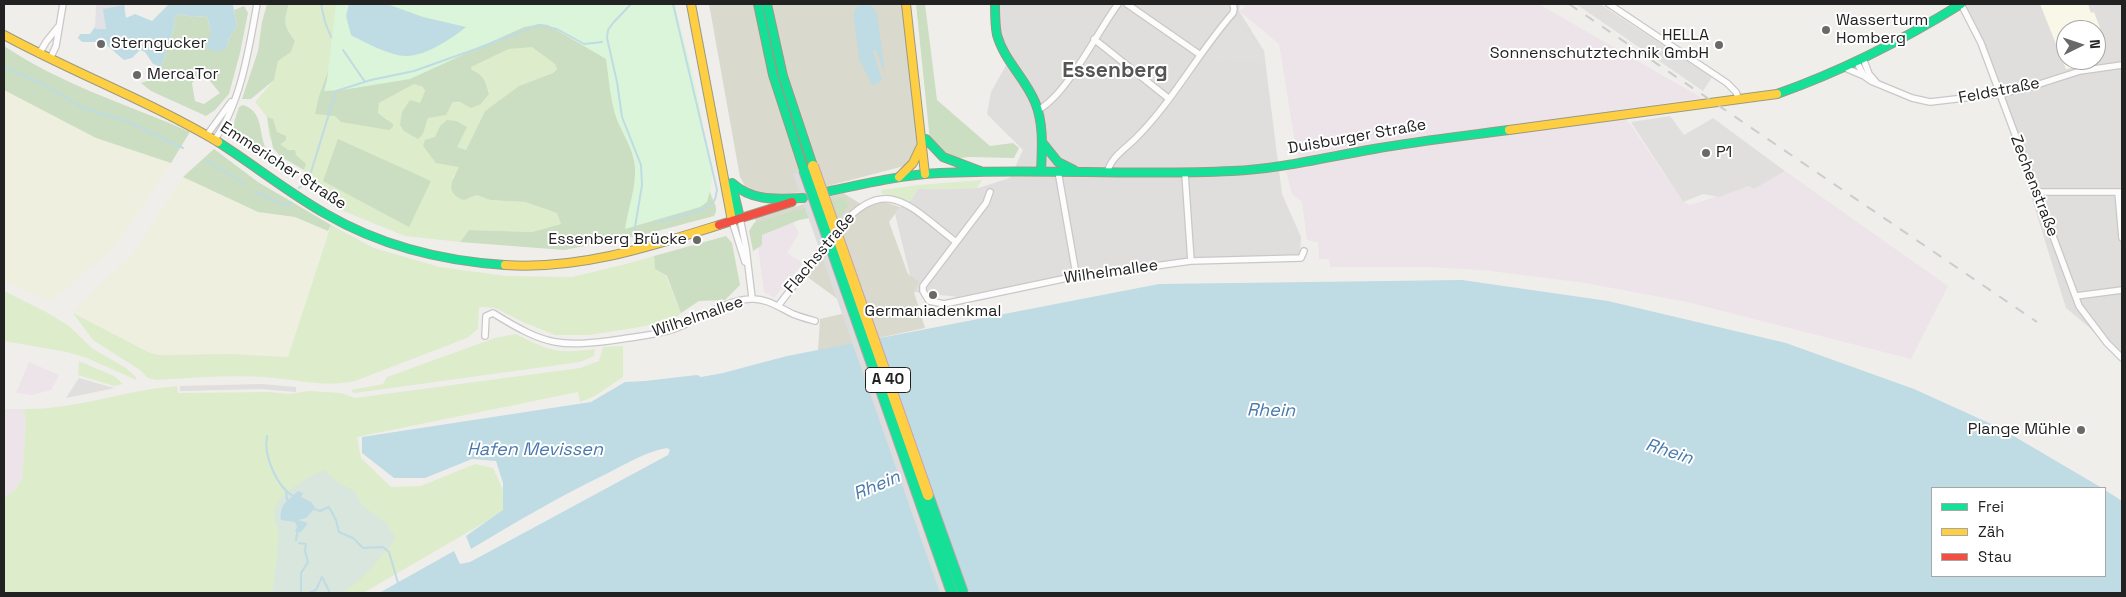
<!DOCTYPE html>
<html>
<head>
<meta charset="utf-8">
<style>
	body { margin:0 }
	#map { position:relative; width:2126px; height:597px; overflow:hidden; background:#f0eeeb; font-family:"Space Grotesk",sans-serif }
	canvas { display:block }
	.frame { position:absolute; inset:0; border:5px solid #222; pointer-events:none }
	.legend { position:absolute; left:1931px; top:487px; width:175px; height:90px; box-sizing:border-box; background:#fff; border:1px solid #a7a7a7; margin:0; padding:6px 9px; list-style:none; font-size:15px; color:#222 }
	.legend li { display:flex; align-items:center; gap:10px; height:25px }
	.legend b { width:25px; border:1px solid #a7a7a7 }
	.north { position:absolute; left:2056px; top:20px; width:50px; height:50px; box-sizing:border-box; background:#fff; border:1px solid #a7a7a7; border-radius:50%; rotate:86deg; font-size:14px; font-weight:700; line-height:20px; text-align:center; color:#222 }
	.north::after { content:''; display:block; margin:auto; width:18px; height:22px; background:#6a6968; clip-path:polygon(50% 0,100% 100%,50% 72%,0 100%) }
</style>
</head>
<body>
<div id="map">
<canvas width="2126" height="597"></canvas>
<div class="frame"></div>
<ul class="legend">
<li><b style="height:6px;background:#16e098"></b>Frei</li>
<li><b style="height:6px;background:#ffcf43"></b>Zäh</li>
<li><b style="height:6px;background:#f24e42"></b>Stau</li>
</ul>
<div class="north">N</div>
</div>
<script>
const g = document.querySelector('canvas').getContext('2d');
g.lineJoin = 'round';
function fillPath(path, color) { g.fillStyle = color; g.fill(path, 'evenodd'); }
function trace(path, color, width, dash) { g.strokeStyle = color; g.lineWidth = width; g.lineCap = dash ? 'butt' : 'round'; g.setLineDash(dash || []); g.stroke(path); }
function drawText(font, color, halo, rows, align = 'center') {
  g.font = font + ' "Space Grotesk",sans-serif'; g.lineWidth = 4; g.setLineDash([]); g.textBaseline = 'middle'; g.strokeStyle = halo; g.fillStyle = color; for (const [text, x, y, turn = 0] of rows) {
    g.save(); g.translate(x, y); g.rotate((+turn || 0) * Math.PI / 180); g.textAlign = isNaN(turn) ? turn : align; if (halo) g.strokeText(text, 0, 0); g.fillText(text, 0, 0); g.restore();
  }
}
fillPath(new Path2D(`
	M998,4H1240L1239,11L1264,51L1282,194L1301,237L1300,255L1196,258L1108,267L958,297L914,292L895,214L900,207L911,200L918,189L978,188L1010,178L1023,150L987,114L991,92L1009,60L997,35Z
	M1961,4H2122V355L2066,308L1999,94L1981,43ZM2066,30H2096V60H2066Z`), '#dfdedc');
fillPath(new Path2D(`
	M1242,4H1539L1702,98L1617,110L1631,125L1683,202L1690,205L1749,186L1754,188L1785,171L1948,286L1911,359L1687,302L1585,283L1483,270L1427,267H1330L1329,259H1319L1318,242L1307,240L1302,202L1292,194L1286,171L1299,168L1279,44L1239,11L1245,7Z
	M791,218L799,233L787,253L803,263L774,298L764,292L756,232Z
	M29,362L59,375L51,390L32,395L16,393Z
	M4,409H23L26,419L22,479L15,490L4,498Z`), '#ede4e9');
fillPath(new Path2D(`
	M2040,4H2088L2091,13L2094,12L2102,33L2096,35V30H2066V60H2096V62L2066,69Z`), '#f8f7e8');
fillPath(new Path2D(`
	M709,4H902L917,141L916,150L908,165L805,192L767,195L756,193L745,186L740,177Z
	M843,193L866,207L878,202L887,203L900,207L889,222L908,274L919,282L914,292L925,328L818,351L820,319L854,311L806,276L834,242L816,208L757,230L755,218Z`), '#d9d9cd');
fillPath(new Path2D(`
	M4,90L96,138L171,163L126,231L110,251L50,302L4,281Z
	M183,177L258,212L295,217L328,231L288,357L230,354L159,355L150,353L73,313L90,294L132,255Z`), '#efefdf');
fillPath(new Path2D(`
	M289,4H339L335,51L319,96L389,120L378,113L379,103L414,84L423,87L425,91L420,103H415L423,134L428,118L450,109L453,102L481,104L489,94C487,81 484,75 472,70L471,67L475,65L509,49L532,46L555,64L557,69L553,73L519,86L485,111L466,150L457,147L440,126L435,137L460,167L452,178L471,198L477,195L490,200L525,202L557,213L561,224L532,232L469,230L460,242L405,236L336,208L317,191L304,170L280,156L269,136L267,117L255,102L274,80L278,61L291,52L295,41C284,26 283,22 289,4Z
	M982,180L977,188L918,189L911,200L906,201L892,195L882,194L881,190L918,185Z
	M331,225L374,248L440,267L506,276L572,277L626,264L654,256L655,269L666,276L681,313L673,321L634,328L589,335H555L523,322L495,308L479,307L478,329L467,338L355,381C324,388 295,379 264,377C228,375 192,378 156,380L148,378L140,370L93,340L73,313L150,353L159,355L230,354L288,357Z
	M4,291L46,312L69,326L93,349L126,368L136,377V380L87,358L67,352L4,341Z
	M516,334C549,351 558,354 595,349L594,356L580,362L384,389L354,393L351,390L383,384L387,377L495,338Z
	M623,346V377L595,396L580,402L578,392L357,437L361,458L391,487L421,486L475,464L493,468L505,494L507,506L501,513L363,593H4V498L15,490L22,479L26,419L23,409C75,410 125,390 177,386L178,393L270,392L289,394L309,391L341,393L355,398L580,368L599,361L603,347Z
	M79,361L114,376L123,384L114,386L78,375Z`), '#ddeccb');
fillPath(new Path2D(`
	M267,4H289C283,22 284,26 295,41L291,52L278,61L274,80L251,99H242L258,51L262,22Z
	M663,4L685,101L711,195C714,203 719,208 714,216L646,234L564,250L460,242L469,230L532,232L561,224L557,213L525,202L490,200L477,195L464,200C444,193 452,181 459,167L436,163L423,146L425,140L435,137L440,126L447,120L456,121L467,127L457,147L466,150L485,111L519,86L553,73L557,69L555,64L532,47L509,49L471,67L472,70C484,75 486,81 489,94L481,104L471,108L460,102H453L446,115L428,118L423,134L418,139L404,131L400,125L402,112L410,100L420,103L425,91L423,87L414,84L379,103L378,113L393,124V127L389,130L341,122L335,116L315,114L319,96L335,51L453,38Z
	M916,4H925L937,100L990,146L1013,143L1019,148L1014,158L969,157L952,159L930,141Z
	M244,6L248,13L240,53L229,94L215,110L206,116L151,91L141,83L150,80L167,82L161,67L174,28L175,16L181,14L192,17L207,16L211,33L226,49L229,38L237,26L234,10ZM200,75L209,80L220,93L204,104L195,101L192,83Z
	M4,46C62,85 127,104 190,132L171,163L96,138L4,90Z
	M243,105C266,112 257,138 269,154C275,162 286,167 294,173C283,168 242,147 236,138C230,129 236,117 239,107Z
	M267,117L273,119L277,132L286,136V140L280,144L288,150H295L296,155L306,164L304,170L280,156L273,148Z
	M338,139L431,181L409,227L323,181Z
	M214,149L258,182L331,225L328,231L295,217L258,212L183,177Z
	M845,196L848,207L828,230L810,218L799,220L762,235V245L753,251L749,231L754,223Z
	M726,236L732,243L740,285L725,300L699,301L681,313L667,276L655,269L654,256Z`), '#cbdec1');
fillPath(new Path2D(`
	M324,470L339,483L354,491L363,506L386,523L396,538C387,551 356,587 342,593C333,596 285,593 272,593C275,574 278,551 278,531C277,524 272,514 275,508C280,493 309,476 324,470Z`), '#d9e6de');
fillPath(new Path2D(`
	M336,4H675L697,92L712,175L711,187L707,202L700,207L625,229C628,208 636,189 635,167C633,149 624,136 617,120C610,101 609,79 606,59L548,25L541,24L524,27L410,79L342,90L324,91L327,80Z`), '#daf5da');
fillPath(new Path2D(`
	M1576,4H1600L1712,77L1703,91Z
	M1233,20L1259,44L1264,51L1265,63L1200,61Z
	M1670,116L1684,135L1713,118L1785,171L1754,189L1749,186L1719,197L1703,194L1683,202L1631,122Z
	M79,378L114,388H115L66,398Z
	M262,384L296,387V392L261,389L180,391V386Z`), '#e0dfde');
fillPath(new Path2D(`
	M96,4H125V13L124,5L106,29H95Z`), '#e2e1e5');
fillPath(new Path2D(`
	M169,4L233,5L237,26L229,38L226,49L214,52L206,46L211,33L207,16L192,17L181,14L175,16L174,28L161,67L153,64L145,52L140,50L132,58L124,60L103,42H82L78,38L80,34H90L95,27L96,29H106L103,9L124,5L126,18L135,14L152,21Z
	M349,4H387L423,17L466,27C451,39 426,56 406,56C391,56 364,42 351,35L346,16Z
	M866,4L873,7L877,13L885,74L876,50L873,51L882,80L873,86L859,59L854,18C853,9 857,5 866,4Z
	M1462,280L1608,301L1786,343L1914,389L2000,428L2102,488H1932V576H2105V490L2122,501V593H379L454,551L460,564L470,562L668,455L670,450L667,448C645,452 626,464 606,474C560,496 516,522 471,549L466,536L503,510V483L496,461L472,459L425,478H394L362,453V437L591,402L625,382L645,381L697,375L701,377L723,373L787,356L1159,284Z
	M298,491L303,493L301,497L311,502L315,508L306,518L298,520L308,523L300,533L295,531L297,527L295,522L281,520C279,505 288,500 298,491Z`), '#bfdbe3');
fillPath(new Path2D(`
	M818,164L969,593H940L793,174Z`), '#dedddd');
trace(new Path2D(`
	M321,4L325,22L331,37
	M631,4L613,23L608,30L607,38L617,82L622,117L641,165L642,185L634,233
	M343,50L365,82
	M4,67L41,83L83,108L126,121L183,148
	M206,160L245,184
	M308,175L311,172L336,91L371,80L414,71L476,49L538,25L557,29L584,44L602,42
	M299,188L301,186
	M256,192L284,205H288L291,202
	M658,222C670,218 709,211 714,201C716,199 716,193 717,190L673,4
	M267,436C263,455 277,487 293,496
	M286,491L287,500
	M314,509L320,511L329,507L336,520L339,532L353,538L363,548L383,547L389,552L398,583
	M296,540L297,533
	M299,543L306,544L305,551L308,562L301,573V593
	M308,593L316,590L322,577L330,593`), '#bfdbe3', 2);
const street = new Path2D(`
	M1127,4L1199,54
	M1609,4L1727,83L1736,92L1739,100
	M1961,4L1981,43L2079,306L2107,343L2122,358
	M1094,39L1168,98
	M39,54L46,42L58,27
	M1863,58L1869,74L1876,82
	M50,59L56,46L63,4
	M1856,61L1864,76L1871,81L1912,98L1930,102L1999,94L2027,88L2080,71L2122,65
	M1843,67L1864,76
	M1038,110C1067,95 1097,32 1118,4
	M207,135L231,102
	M215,139C241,103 249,48 257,4
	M1058,171L1076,274
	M1107,173C1111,157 1125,149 1136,138C1173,101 1198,53 1233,13L1234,9L1233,4
	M1185,174L1191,261
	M990,192L986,203L923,286V291L929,301L944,304L1072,277L1076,274L1083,276L1191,261L1301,258L1304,251
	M2036,192H2122
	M2118,192L2122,238
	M740,218L746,248L752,298
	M732,221L745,262
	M836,231C886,172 908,205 956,242
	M2076,296L2122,290
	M778,306L829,240
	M485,336L486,316L493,313C546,346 560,348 622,339C639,336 657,335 674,329C699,320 724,300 751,299C767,298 780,308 793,314C800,317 808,319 815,321`);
const fast = new Path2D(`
	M758,4L773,75L804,170
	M767,4L783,76L813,166
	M995,4C995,14 995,25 997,35C1004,60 1025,78 1035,102C1044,124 1042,148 1041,171
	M1777,94C1842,71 1903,40 1961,4
	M926,139L943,157L980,171
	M218,142C254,165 289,193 326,214C381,246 443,261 505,265
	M1042,142L1058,162L1074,170
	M732,183C753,202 777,199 803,198
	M732,185L740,218
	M817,194C858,185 899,175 940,173C1037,168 1135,176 1232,171C1280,169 1327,157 1374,149C1419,141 1464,136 1509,130`);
const slow = new Path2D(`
	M691,4L732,221
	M906,4L925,174
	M4,35C74,73 149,101 218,142
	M1509,130L1777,94
	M899,177L913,163L920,148
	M505,265C579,270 649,247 719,225`);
const jam = new Path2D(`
	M719,225L792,202`);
trace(street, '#c9c8c7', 8);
trace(fast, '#999a82', 10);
trace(slow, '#999a82', 10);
trace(jam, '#999a82', 10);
trace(street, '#fdfcfc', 5.5);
trace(fast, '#16e098', 8);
trace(slow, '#ffcf43', 8);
trace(jam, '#f24e42', 8);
trace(new Path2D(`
	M1569,4L2037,322`), '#ccc', 2, [10, 10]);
const fastBridge = new Path2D(`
	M804,170L952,593
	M928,495L963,593`);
const slowBridge = new Path2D(`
	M813,166L928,495`);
trace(fastBridge, '#c5a2ac', 12, []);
trace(slowBridge, '#c5a2ac', 12, []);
trace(fastBridge, '#16e098', 10);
trace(slowBridge, '#ffcf43', 10);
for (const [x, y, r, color] of [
	[1826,30,5,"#6a6968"],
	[101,44,5,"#6a6968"],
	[1719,45,5,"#6a6968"],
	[137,75,5,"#6a6968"],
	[1706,153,5,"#6a6968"],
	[697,240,5,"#6a6968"],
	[933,295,5,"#6a6968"],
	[2081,430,5,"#6a6968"]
]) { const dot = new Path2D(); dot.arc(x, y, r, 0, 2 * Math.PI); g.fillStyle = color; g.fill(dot); trace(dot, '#fff', 2); }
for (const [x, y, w] of [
	[888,380,45]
]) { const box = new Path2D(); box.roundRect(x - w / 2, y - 12.5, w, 25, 4); g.fillStyle = '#fff'; g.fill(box); trace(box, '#222', 1); }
drawText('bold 15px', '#222', null, [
	["A 40",888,380]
]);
drawText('16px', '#222', '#fff', [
	["Wasserturm",1836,21],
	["Homberg",1836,39],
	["HELLA",1709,36,"right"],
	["Sonnenschutztechnik GmbH",1709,54,"right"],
	["Sterngucker",111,44],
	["MercaTor",147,75],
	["P1",1716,153],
	["Essenberg Brücke",687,240,"right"],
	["Germaniadenkmal",933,312,"center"],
	["Plange Mühle",2071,430,"right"]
], 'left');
drawText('16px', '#222', '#fff', [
	["Feldstraße",1999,91,-11],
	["Duisburger Straße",1357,137,-10],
	["Emmericher Straße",283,166,33],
	["Zechenstraße",2034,186,69],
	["Flachsstraße",820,253,-50],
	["Wilhelmallee",1111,272,-8],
	["Wilhelmallee",698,317,-19]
]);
drawText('italic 18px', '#4a7aab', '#fff', [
	["Rhein",1271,411,1],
	["Hafen Mevissen",535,450],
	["Rhein",1669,452,18],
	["Rhein",877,486,-23]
]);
drawText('bold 21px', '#555', '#fff', [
	["Essenberg",1115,71]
]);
</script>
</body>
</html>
